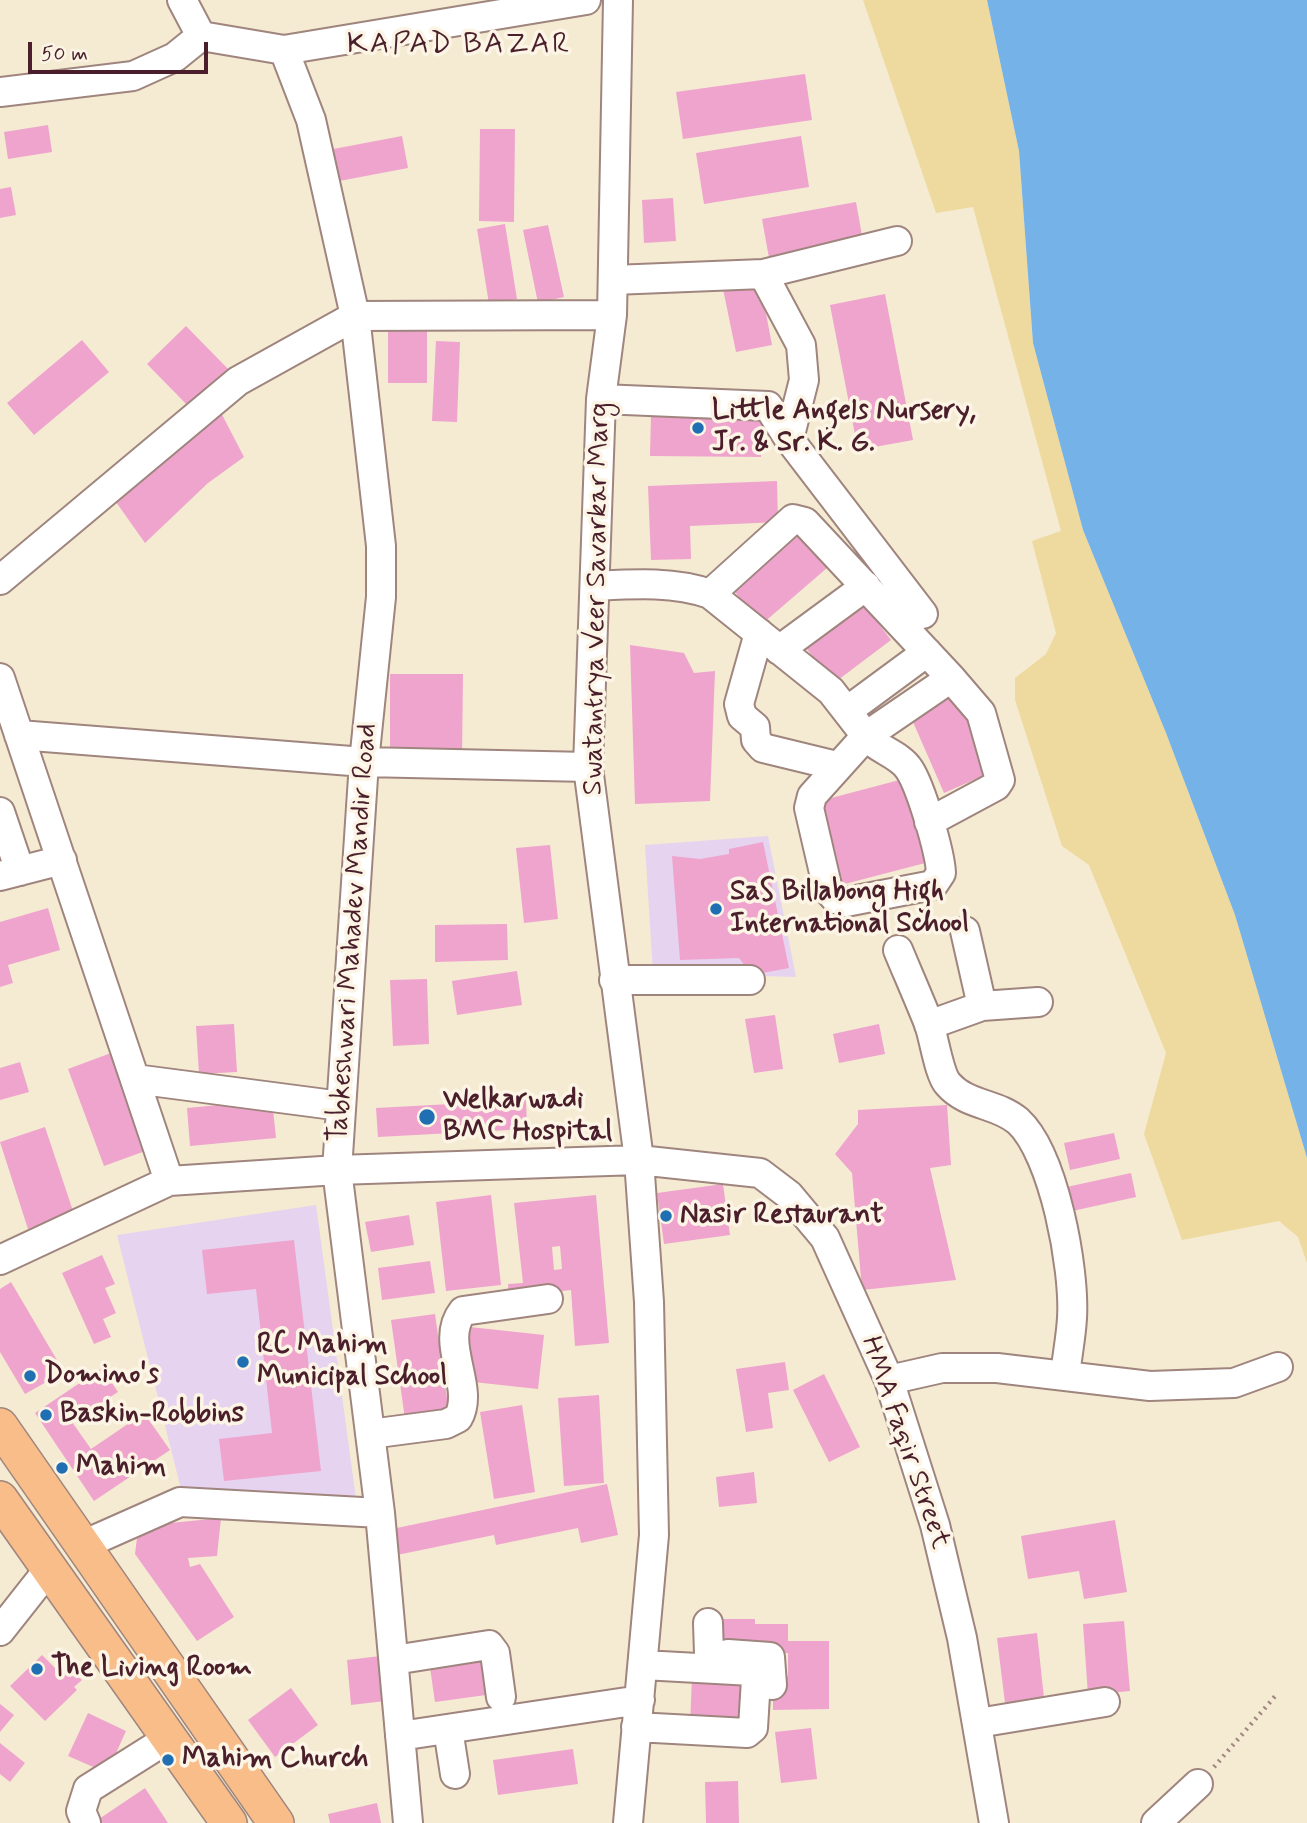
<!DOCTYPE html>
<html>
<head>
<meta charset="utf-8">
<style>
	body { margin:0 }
	#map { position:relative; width:1307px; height:1823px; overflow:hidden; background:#f4ebd2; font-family:Mynerve,sans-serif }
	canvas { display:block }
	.scale { position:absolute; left:28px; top:42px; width:180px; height:32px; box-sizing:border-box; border:4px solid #4a1f2b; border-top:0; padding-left:9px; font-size:21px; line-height:24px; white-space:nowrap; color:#4a1f2b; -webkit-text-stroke:5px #fcf5e5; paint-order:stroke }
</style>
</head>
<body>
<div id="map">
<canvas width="1307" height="1823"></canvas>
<div class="scale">50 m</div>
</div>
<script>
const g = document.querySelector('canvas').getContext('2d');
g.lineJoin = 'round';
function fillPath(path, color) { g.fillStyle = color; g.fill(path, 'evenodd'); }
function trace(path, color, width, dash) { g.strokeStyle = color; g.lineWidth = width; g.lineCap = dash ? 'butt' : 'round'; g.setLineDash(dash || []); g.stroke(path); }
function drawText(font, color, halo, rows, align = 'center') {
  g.font = font + ' Mynerve,sans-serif'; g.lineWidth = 7; g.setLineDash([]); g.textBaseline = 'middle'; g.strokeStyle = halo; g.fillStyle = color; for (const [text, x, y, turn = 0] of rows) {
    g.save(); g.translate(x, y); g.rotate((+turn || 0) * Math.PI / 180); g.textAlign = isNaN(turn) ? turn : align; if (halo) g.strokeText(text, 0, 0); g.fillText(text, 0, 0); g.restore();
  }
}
fillPath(new Path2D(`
	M768,836L796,977L653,973L645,845Z
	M316,1205L356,1499L181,1489L117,1235Z`), '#e6d3f0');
fillPath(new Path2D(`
	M863,0H987L1019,151L1033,343L1083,530L1166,733L1235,915L1307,1158V1263L1298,1237L1279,1221L1182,1240L1144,1134L1166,1053L1089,865L1062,846L1015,700V678L1046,654L1056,633L1032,541L1061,531L973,207L936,213Z`), '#eeda9e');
fillPath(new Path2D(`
	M987,0H1307V1158L1235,915L1166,733L1083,530L1033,343L1019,151Z`), '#75b2e7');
fillPath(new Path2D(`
	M805,74L812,120L683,139L676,92Z
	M48,125L52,152L8,159L4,132Z
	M480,129H515L514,222L479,221Z
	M402,136L408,168L334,182L328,150Z
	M801,136L809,187L704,204L696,153Z
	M11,187L16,215L0,218V189Z
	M673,198L676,241L644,243L642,200Z
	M856,202L863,241L769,258L762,219Z
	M505,224L517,299L489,304L477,229Z
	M548,225L564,297L538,303L523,230Z
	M760,282L772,345L736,352L723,289Z
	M885,294L913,440L858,450L830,305Z
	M388,324H427V383H388Z
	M186,326L231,372L192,410L147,364Z
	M82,340L109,372L34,435L7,403Z
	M436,341L460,342L457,422L432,421Z
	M217,405L244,457L208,483L145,543L116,502Z
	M651,416L762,417L761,457L650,456Z
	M777,481L778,522L690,526L691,559L651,560L648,486Z
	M801,523L805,539L827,568L762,624L729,585Z
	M863,603L891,640L834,683L806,648Z
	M630,645L684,653L694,673L715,671L710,801L635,804Z
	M390,674H463L462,759H390Z
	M960,694L994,771L944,793L910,715Z
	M907,778L929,862L837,886L816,802Z
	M763,842L789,968L752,975L739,958L680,960L672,856L700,859L729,854V849Z
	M550,845L558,919L524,923L516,848Z
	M48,908L60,950L8,965L13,983L0,987V922Z
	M507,924L508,960L435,962V925Z
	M517,971L522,1005L457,1015L452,981Z
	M427,979L429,1044L393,1046L390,980Z
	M775,1015L783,1069L754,1073L745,1019Z
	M234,1024L237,1072L199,1074L196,1026Z
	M879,1024L885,1054L839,1063L833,1034Z
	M111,1053L148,1150L104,1166L68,1069Z
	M20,1062L29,1092L0,1100V1068Z
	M272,1100L276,1138L190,1146L187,1108Z
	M526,1100L527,1129L378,1137L376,1108Z
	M947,1105L951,1165L930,1168L956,1280L862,1290L852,1173L835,1154L858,1124V1110Z
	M45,1127L74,1214L28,1229L0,1142Z
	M1114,1133L1120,1159L1070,1170L1064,1143Z
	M1131,1173L1136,1197L1068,1212L1062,1188Z
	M723,1184L730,1235L664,1244L657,1193Z
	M491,1195L501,1285L446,1291L436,1202Z
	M596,1195L609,1343L575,1346L571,1290L509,1297L508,1284L523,1283L514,1203ZM560,1246L562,1269L554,1270L552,1247Z
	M409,1215L414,1245L371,1252L365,1222Z
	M294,1240L321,1471L224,1481L219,1439L272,1433L256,1289L207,1294L202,1250Z
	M102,1255L115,1284L105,1288L116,1313L103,1319L111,1337L94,1344L62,1273Z
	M430,1261L435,1293L382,1300L378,1268Z
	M11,1282L64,1372L25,1394L0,1352V1289Z
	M435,1314L450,1419L406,1426L391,1320Z
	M470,1327L544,1335L538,1389L464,1381Z
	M785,1362L789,1390L768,1393L773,1428L746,1432L736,1369Z
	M102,1368L118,1392L72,1422L91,1449L144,1413L170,1450L94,1501L35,1413Z
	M824,1374L860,1447L829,1462L793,1390Z
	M599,1395L604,1483L564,1486L558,1398Z
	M522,1405L535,1492L494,1499L480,1412Z
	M754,1472L757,1503L719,1507L716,1477Z
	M607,1484L618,1535L581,1543L578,1528L496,1545L494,1535L397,1555L392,1529Z
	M221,1518L217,1556L188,1558L190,1567L200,1564L234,1617L197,1641L135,1554L137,1538L160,1524Z
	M1115,1520L1127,1592L1084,1599L1079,1571L1028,1579L1021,1536Z
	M719,1619H755V1624H788V1641H829V1709L773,1710V1688L780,1676H788V1653H719Z
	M1124,1621L1130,1691L1088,1695L1083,1624Z
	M1037,1633L1044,1698L1005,1703L997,1638Z
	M480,1653L486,1695L435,1702L429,1661Z
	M42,1655L61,1674L68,1666L82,1680L74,1687L77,1690L45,1721L10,1686Z
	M380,1656L385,1701L351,1705L347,1660Z
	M692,1676L749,1677L747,1728L690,1726Z
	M291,1688L318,1725L275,1757L248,1720Z
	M0,1704L14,1715L0,1732Z
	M88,1713L126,1731L107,1773L68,1756Z
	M811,1728L817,1779L781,1783L775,1732Z
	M0,1743L25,1763L10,1782L0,1774Z
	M573,1749L578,1784L498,1795L493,1760Z
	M738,1781L739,1823H706L705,1782Z
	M145,1788L168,1823H97L96,1821Z
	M377,1803L381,1823H330L328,1814Z`), '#efa4ce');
const minor = new Path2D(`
	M182,0L201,36L284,50L586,0
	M618,0L612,315L601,399L588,767L639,1160L649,1302L654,1535L628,1823
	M284,50L311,120L355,316L381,546V597L364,762L337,1170L380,1513L408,1823
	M0,92L133,76L175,57L201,36
	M763,274L897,241
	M613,280L763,274L801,345L804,380L789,439
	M601,399L768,406L789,439L923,614
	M0,580L238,381L355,316L612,315
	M595,586C632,584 674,581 710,594L831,691L866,736C878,750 899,754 909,769C921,787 940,852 941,873L933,885L846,902L836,899L828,890L809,808L812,796L866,736L951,678L981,713L1000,780L996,786L929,822
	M710,594L793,519L805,522L951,678
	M759,633L739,704L742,716L755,727L756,740L763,748L837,766
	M779,650L866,586
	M0,678L169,1181
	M847,711L927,652
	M19,735L364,762L588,767
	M0,812L20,871
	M0,876L62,860
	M965,931L982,1006
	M898,950C908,974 919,999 929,1024C934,1038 939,1074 948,1084C967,1106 997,1103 1018,1121C1054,1154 1075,1269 1072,1318C1071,1337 1067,1356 1065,1376
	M614,980H750
	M929,1025L982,1006L1038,1002
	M135,1079L341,1106
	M0,1260L169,1181L337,1170L639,1160L760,1173L789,1195L825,1238L889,1380L935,1525L962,1638L994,1823
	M889,1380L942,1368H997L1150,1386L1234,1383L1278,1367
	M370,1434L446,1424L458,1418C476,1387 438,1342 463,1311L548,1299
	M83,1545L180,1502L380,1513
	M708,1623L709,1654
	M0,1631L49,1569
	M728,1654L770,1657L772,1685
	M394,1660L489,1645L495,1653L501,1697
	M978,1723L1105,1702
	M636,1727L747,1733L753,1728L756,1679L752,1671L643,1665
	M448,1729L455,1774
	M400,1736L640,1700
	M86,1823L81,1811L88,1789L169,1738
	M1156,1823L1198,1784`);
const major = new Path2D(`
	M0,1426L276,1823
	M0,1499L229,1823`);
trace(minor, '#9f857e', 32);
trace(major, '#9f857e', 38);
trace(new Path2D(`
	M1214,1767L1277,1694`), '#9f857e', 4.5, [2, 5]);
trace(minor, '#fff', 28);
trace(major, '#f8bd89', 35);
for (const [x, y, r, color] of [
	[698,428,7,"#1f6fb2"],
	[716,909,7,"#1f6fb2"],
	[427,1117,9,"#1f6fb2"],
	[666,1216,7,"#1f6fb2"],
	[243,1362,7,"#1f6fb2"],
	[30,1376,7,"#1f6fb2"],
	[46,1415,7,"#1f6fb2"],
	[62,1468,7,"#1f6fb2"],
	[37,1669,7,"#1f6fb2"],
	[168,1760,7,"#1f6fb2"]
]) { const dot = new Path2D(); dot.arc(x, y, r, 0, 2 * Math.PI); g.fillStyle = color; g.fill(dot); trace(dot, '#fcf5e5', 2.5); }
drawText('bold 28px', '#4a1f2b', '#fcf5e5', [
	["Little Angels Nursery,",712,412],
	["Jr. & Sr. K. G.",712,444],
	["SaS Billabong High",730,893],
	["International School",730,925],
	["Welkarwadi",443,1101],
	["BMC Hospital",443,1133],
	["Nasir Restaurant",680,1216],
	["RC Mahim",257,1346],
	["Municipal School",257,1378],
	["Domino's",44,1376],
	["Baskin-Robbins",60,1415],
	["Mahim",76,1468],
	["The Living Room",51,1669],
	["Mahim Church",182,1760]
], 'left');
drawText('28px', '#4a1f2b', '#fcf5e5', [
	["Swatantrya Veer Savarkar Marg",598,599,-89],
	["Tabkeshwari Mahadev Mandir Road",354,933,-86],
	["HMA Faqir Street",904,1443,71]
]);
g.letterSpacing = '2px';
drawText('30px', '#4a1f2b', '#fcf5e5', [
	["KAPAD BAZAR",459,46]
]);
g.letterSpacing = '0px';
</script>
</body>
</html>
